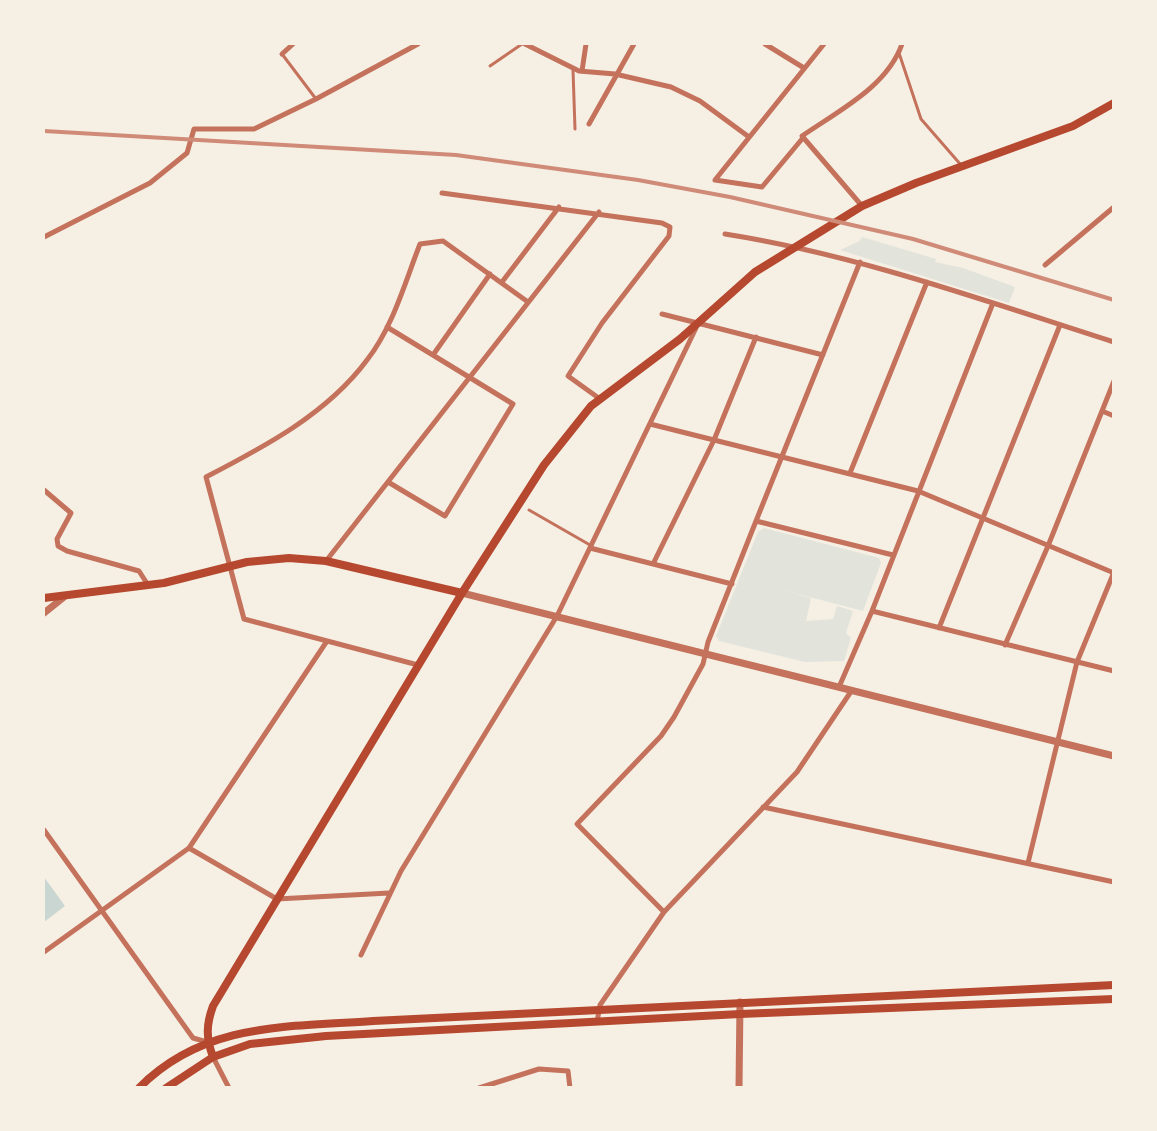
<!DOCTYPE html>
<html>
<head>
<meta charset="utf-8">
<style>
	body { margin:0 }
	#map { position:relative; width:1157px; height:1131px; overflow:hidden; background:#f6efe4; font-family:Montserrat,sans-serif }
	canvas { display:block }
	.frame { position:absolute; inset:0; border:45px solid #f6efe4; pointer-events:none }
</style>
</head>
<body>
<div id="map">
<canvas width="1157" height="1131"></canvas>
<div class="frame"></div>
</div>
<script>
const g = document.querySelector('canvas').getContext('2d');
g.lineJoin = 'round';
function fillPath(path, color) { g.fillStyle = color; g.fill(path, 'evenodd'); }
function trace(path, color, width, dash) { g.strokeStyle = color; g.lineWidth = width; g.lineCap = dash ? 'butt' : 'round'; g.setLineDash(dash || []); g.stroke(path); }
fillPath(new Path2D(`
	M862,237L936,259L935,262L963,268L1015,287L1009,303L840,250L860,241Z
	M764,528L879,558L881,563L863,611L783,590L811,598L806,621L833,619L837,606L853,611L846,633L851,638L844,661L805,662L719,641L716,636L758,532Z`), '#e2e4dc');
fillPath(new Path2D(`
	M44,877L65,906L44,922Z`), '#c9d6d2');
trace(new Path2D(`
	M899,53L921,119L961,165
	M282,54L316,99
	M490,66L522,44
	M573,70L575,129
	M529,510L590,545`), '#c5725c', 3);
trace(new Path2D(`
	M525,44L579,71L615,74L671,87L700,101L749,137
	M765,44L804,68
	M282,54L293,44
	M582,71L586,44
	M589,124L634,44
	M802,139L762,187L715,180L824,44
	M442,193L662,223L670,227L669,236L602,323L568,376L600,399
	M862,206L802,136C838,111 887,87 902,44
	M725,234C858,255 985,301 1114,342
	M44,237L150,183L187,153L194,129H254L316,99L418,44
	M860,262L756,521L893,555
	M1045,265L1114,207
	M502,282L559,207
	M662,314L823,355
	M387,327L513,404L445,516L388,482
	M433,355L490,274
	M1102,411L1114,416
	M650,424L918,491L1114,573
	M850,473L927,282
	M44,490L71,513L57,539L58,546L67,551L139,571L148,585
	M590,548L732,584
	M326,561L599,212
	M653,564L714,440L756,337
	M872,611L1114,671
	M939,628L1060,325
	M1005,645L1048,546L1114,381
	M418,665L244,619L206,477C264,447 327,414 367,360C393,327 405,282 420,244L443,241L528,302
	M839,687L872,611L993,303
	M763,807L1114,882
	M44,830L193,1038L207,1042
	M189,848L277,899L389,893
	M1028,863L1077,662L1114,572
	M664,912L577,824L661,736L674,717L703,664L708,642L756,521
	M44,952L189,848L327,641
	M361,955L401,871L557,616L696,328
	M597,1022L600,1005L664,912L797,772L852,690
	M213,1057L229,1088
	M479,1088L539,1069L568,1071L570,1088`), '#c5725c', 5);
trace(new Path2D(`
	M462,593L1114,756
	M44,613L64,597
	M739,1088L740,1002`), '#c5725c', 7);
trace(new Path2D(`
	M44,598L164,583L247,562L289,558L326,561L462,593
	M213,1057C206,1038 206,1025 213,1006L462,593L544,465L591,406L680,339L755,272L862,206L916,183L1073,126L1114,103
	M139,1088C204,1022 288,1027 373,1021L1114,985
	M166,1088L213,1057L250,1044L326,1036L740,1014L1114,999`), '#b5482f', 8);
trace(new Path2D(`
	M44,131L456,155L638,180L730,197L913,239L1114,300`), '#cf8b77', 4);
</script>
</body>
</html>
